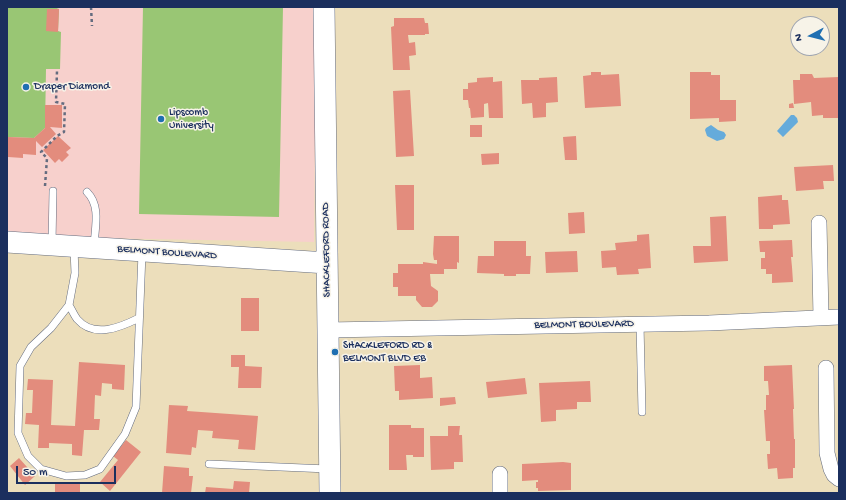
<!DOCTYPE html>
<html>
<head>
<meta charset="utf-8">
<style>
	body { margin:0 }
	#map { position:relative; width:846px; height:500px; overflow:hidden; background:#ecdebb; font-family:"Gochi Hand",sans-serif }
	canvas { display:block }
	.frame { position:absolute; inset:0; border:8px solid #1b2f5e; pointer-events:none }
	.north { position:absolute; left:790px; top:16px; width:40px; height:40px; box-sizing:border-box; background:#f7f3e8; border:1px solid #9fa5b1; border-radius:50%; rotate:263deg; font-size:11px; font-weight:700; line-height:16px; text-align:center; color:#1b2f5e }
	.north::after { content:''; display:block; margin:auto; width:14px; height:18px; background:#1f6fb2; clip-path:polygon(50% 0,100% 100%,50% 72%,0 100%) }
	.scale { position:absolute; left:16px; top:466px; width:100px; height:18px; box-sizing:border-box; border:2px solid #1b2f5e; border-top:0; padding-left:5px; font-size:12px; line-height:14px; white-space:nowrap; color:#1b2f5e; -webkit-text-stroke:3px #f7f3e8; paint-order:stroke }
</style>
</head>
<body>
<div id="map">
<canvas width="846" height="500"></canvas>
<div class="frame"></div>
<div class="north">N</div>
<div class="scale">50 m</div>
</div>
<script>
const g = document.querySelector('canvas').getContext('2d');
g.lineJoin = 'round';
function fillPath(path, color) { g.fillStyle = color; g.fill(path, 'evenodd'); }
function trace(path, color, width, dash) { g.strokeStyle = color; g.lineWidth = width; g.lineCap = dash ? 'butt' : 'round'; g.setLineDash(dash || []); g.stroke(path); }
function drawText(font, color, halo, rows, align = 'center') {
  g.font = font + ' "Gochi Hand",sans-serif'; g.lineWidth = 3; g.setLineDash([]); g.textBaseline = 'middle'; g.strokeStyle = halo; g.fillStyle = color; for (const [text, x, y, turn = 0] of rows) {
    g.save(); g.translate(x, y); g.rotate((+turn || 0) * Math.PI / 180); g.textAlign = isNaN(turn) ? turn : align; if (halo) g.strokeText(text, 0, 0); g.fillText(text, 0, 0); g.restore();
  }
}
fillPath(new Path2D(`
	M7,7H316L314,242L96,238L7,232Z`), '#f7d0cc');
fillPath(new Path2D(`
	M7,7H54L59,9L58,31L61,32L60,69H46L45,128L34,138L7,137Z
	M143,7H283L279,217L139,214Z`), '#99c674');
fillPath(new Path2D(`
	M791,115H794L797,118L798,122L783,137L777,131Z
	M711,125L718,130L724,132L726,135L724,139L717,141L707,136L705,130L706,128Z`), '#65abdb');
fillPath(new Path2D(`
	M47,9H59L58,32L46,31Z
	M394,18H424L425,23H428L429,34H425V35H408L409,43L415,42L416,55L409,56L410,70H393L391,27L394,26Z
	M591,72H601V75L619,74L621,106L585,108L583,76L591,75Z
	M690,72H711V75H720V100H736V121L719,122V118L690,119Z
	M800,74H812L814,78L839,77V118H823V115L812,116L811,102L794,104L793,80H800Z
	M493,77V82L502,81L503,118H489L488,103L484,104V117L471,118L470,108H469L468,100H463V89H468V83L477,82V78Z
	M557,77L558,102L546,103V117L533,118L532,103L522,104L521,80H539V78Z
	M410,90L414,156L396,157L393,91Z
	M793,103L794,108H789V104Z
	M45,105H62V128L50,127L56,134L42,147L36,141V155L23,154V158L8,157V137L34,138L45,128Z
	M470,125H482V137H470Z
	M58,136L71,148L66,152L69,155L62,162L59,159L55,163L43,150Z
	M576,136L577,160H565L563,137Z
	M499,153V164L482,165L481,154Z
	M833,165L834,181H823L824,189L796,191L794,167Z
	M395,185H414V230H397Z
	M782,195V200H788L790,224L773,225V229H759L758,197Z
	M584,212L585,233L569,234L568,213Z
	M726,216L728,261L694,263L693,246H711L710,217Z
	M649,234L651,268L638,269L639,274L617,275L616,267L602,268L601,251L616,250L615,243L637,241V235Z
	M434,236H459V263L457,262V269H444V274H430L431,286L438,291V301L432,307H422L416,300V296H398V287H393V273H398V264H423V262L437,264V260H434L433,254Z
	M792,240L793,257H791L792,267L793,282L772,283V274H766V269H761V258H765V252H760L759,241Z
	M494,241H526V256H531L530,274H516V276H504V274L477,273L478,256H494Z
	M577,251L578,272L546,273L545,252Z
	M241,298H259V331H241Z
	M231,355H245V366L262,367L261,388H238L239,367H231Z
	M79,362L125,365L124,390L112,389V384L102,383L101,396L95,395L94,419H100L99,430H84L82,456L72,455V444L49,443V448H38L39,425L25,424L26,413H32L33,390H27L28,379L53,380L51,425L75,426Z
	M420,365V378L432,377L433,398L399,400V391H395L394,366Z
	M792,365L794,409H793L794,439H795V468H793V478L778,479L777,468L768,469L767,454H770V441H766L764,410H766V395H769L768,381H764V366Z
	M525,378L527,394L488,398L486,382Z
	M590,381L591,402H577V409L556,410V421L541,422L539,383Z
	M455,397L456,404L440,406V398Z
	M169,405L188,406L187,411L258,416L255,450L238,449L239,440L212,438L213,431L198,430L196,448L192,447L191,455L166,453Z
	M389,425H411V428H424V457H413V455H406L407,470H389Z
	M448,426H460L459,435H462L463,462H454V469L431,470L430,436H448Z
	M126,440L141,452L110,491L100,482L118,460L113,456Z
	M19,458L35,476L25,485L10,466Z
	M563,462L571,463V490L538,491V488H536V482H538V480L522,481V464Z
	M164,466L189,468V476H193L191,493H162Z
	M234,481L250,482L249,493H205L206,487L233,489Z
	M80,482V493H55V483Z`), '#e38c7d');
const lane = new Path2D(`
	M87,192C101,206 95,227 94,246
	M52,243L53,191
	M74,249L75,273L69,305L51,328L31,347L20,366L18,433L28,456L41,469L66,476L85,475L100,469L125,434L136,407L142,253
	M69,305C72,310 74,315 77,319C94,339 121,327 139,318
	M640,324L642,412
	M209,464L328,469`);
const street = new Path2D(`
	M819,223L821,317
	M328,330L709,323L839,317
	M826,368L827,453L831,469L834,475L839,479
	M500,493V474`);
const secondary = new Path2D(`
	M324,7L330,493
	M7,242L327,263`);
trace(lane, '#646c7f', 8);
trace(street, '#646c7f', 16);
trace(secondary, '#646c7f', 22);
trace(new Path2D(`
	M91,7L92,26
	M45,186L47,158L41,152L57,136L64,132L65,104L56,102L57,71`), '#646c7f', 2.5, [3, 3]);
trace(lane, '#fff', 7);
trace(street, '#fff', 15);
trace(secondary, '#fff', 21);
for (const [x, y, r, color] of [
	[26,87,4,"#1f6fb2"],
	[161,119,4,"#1f6fb2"],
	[335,352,4,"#1f6fb2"]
]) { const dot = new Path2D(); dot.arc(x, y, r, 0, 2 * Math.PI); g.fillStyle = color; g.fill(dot); trace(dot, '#f7f3e8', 1.5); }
drawText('11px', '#1b2f5e', '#f7f3e8', [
	["Draper Diamond",34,87],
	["Lipscomb",169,113],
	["University",169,126],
	["SHACKLEFORD RD &",343,346],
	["BELMONT BLVD EB",343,359]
], 'left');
drawText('11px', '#1b2f5e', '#f7f3e8', [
	["SHACKLEFORD ROAD",327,250,-91],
	["BELMONT BOULEVARD",167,253,4],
	["BELMONT BOULEVARD",584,325,-1]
]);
</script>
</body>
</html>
